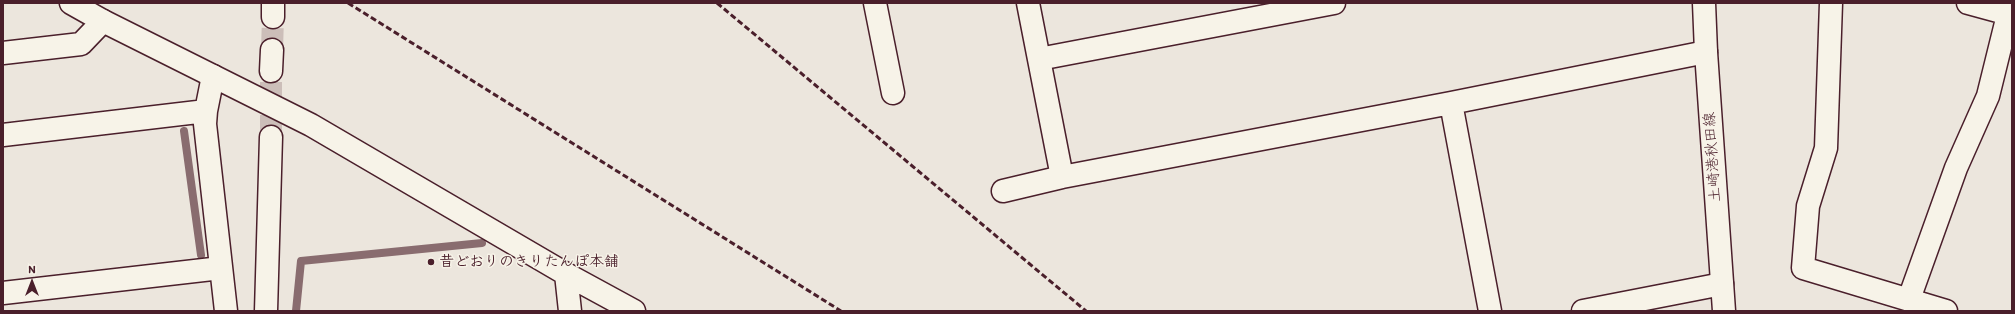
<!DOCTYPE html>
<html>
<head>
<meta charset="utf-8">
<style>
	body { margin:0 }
	#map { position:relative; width:2015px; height:314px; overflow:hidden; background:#ece6dd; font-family:Itim,sans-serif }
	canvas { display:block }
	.frame { position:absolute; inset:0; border:4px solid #4a1f2b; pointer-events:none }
	.north { position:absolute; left:12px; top:262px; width:40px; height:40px; -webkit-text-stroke:3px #f7f3e8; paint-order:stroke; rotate:0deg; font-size:11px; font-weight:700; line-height:16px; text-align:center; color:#4a1f2b }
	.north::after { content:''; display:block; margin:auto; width:14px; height:18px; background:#4a1f2b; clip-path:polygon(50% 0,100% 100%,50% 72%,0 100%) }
</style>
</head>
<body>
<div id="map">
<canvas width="2015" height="314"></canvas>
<div class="frame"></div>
<div class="north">N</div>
</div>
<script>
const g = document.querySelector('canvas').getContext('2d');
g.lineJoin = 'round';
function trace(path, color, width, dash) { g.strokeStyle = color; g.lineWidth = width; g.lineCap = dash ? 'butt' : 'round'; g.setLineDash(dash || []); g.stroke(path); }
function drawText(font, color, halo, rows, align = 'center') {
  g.font = font + ' Itim,"Klee One",sans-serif'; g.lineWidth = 3; g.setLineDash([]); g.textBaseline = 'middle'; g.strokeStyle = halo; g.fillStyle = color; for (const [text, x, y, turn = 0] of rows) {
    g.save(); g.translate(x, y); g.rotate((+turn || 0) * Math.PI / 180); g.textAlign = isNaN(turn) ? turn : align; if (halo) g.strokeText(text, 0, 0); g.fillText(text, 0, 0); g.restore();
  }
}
trace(new Path2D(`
	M184,131L201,255
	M296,311L301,261L482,243`), '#896c6f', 8);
trace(new Path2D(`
	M272,50L273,17
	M271,137V71`), '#ccbeb9', 22, [22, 11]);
const minor = new Path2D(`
	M875,3L893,93
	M1028,3L1062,177
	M1831,3L1826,148L1808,206L1803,268L1946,311
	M1968,3L2012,15
	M273,17V3
	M3,53L81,44L103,21
	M1039,59L1334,3
	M271,71L272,50
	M1451,103L1490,311
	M3,135L206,111
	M1003,191L1062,177L1451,103L1706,52
	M566,274L570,311
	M3,293L221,268
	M1909,299L1956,168L1988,96L2008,15
	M226,311L205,124L206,111L213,76L311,125L566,274L634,311
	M1583,311L1722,284`);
const tertiary = new Path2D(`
	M71,3L103,21L213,76
	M266,311L271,137`);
const secondary = new Path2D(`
	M1704,3L1706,52L1724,311`);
trace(minor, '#4a1f2b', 25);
trace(tertiary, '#4a1f2b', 25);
trace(secondary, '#4a1f2b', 25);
trace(minor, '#f7f3e8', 22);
trace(tertiary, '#f7f3e8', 22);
trace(secondary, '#f7f3e8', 22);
trace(new Path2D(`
	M348,3L841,311
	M717,3L1086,311`), '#4a1f2b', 3, [6, 3]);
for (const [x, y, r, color] of [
	[431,262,4,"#4a1f2b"]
]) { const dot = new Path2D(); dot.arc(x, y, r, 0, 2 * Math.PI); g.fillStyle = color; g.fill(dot); trace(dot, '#f7f3e8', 1.5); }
drawText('15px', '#4a1f2b', '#f7f3e8', [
	["土崎港秋田線",1713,157,-94]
]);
drawText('bold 15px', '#4a1f2b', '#f7f3e8', [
	["昔どおりのきりたんぽ本舗",439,262]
], 'left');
</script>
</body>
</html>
